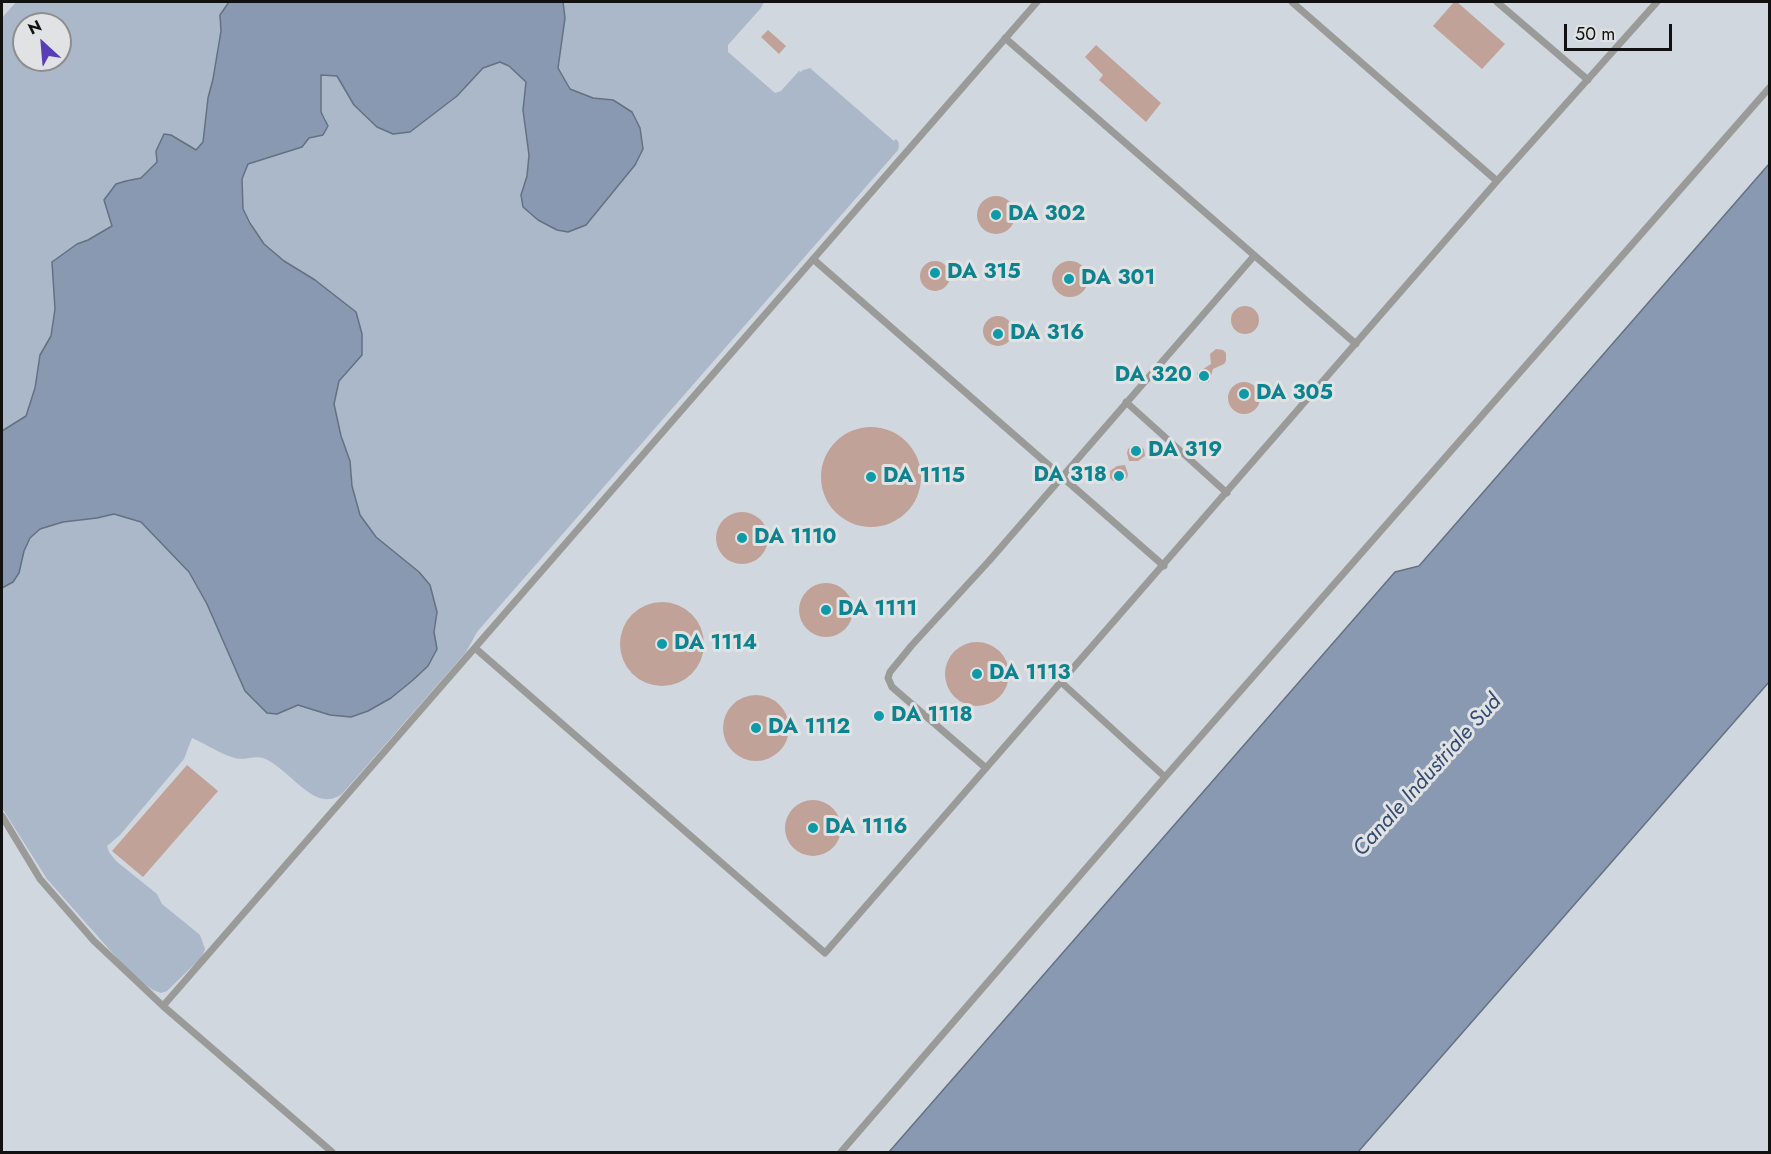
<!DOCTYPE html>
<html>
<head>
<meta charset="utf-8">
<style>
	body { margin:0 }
	#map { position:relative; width:1771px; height:1154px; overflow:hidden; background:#e1e2e3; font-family:Jost,sans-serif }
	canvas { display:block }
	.frame { position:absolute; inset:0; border:3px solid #111; pointer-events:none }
	.north { position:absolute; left:12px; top:12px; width:60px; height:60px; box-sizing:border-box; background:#e1e2e3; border:2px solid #8e8e8f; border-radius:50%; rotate:334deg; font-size:16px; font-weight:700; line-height:24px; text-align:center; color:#111 }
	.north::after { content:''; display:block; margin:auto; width:21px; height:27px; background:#573eb6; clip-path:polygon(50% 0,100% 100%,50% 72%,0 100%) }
	.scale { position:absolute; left:1564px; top:24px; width:108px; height:27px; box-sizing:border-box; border:3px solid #111; border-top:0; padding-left:8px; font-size:18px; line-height:21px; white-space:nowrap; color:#111; -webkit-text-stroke:4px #e1e2e3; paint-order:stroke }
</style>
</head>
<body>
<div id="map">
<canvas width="1771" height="1154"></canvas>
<div class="frame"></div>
<div class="north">N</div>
<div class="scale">50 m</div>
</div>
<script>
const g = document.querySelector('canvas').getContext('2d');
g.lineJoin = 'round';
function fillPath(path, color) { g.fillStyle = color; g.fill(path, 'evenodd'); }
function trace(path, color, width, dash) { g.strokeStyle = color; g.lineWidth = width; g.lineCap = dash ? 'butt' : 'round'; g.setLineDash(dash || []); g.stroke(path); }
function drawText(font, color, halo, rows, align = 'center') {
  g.font = font + ' Jost,sans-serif'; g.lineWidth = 6; g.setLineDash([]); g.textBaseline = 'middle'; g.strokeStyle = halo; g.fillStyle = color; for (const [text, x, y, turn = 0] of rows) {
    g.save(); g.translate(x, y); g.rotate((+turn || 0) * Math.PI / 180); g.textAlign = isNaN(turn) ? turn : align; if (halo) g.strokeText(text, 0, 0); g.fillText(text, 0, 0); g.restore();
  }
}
fillPath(new Path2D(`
	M2,2H1769V164L1419,566L1395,572L889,1152H2ZM24,24H60V60H24Z
	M1769,682V1152H1358Z`), '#d1d7de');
fillPath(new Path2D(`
	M16,2H229L220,15L221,31L213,79L208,98L203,142L196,150L171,135L156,151L157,161L141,178L126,181L113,226L88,240L77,244L53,262L55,309L51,336L40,355L35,388L26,416L2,431V18ZM24,24H60V60H24Z
	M563,2H764L761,8L728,45V52L775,93L781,91L799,71L801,72L803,70L810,68L894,141L896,139C900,143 899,146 898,150L477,632L466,652L342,794C337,797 332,800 325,799C306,798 283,765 263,758C254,755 244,761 235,758C220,754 206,744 192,738L184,759L120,835L107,846L109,852L116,861L157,894L162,904L200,935L205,949L202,957L167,991L161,993L153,990L140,981L124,966L47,879L2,808V588L13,582L19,573L24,551L30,538L40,529L63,522L97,518L114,514L141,522L189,572L207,604L245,691L277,714L298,705L330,715L391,698L428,666L437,649L434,632L437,612L392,551L376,537L360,515L352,486L350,460L341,436L334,404L339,381L362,355L356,312L315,280L284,261L264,244L243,209L242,179L248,164L302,147L309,138L315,135L326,119L321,112V75L337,76L354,105L410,132L457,96L483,68L500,62L509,66L526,81L523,110L529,155L527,176L521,195L586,225L635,165L613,100L593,98L570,89L558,68L565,18Z`), '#aab8c9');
const water = new Path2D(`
	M229,2H563L565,18L558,68L570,89L593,98L613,100L632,112L640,128L643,149L635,165L586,225L568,232L557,230L538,220L523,207L521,195L527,176L529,155L523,110L526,82L509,66L500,62L483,68L457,96L410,132L393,134L377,127L354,105L337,76L321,75V112L328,126L323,135L309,138L302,147L248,164L242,179L243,209L250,223L264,244L284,261L315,280L356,312L362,334V355L339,381L334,404L341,436L350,461L352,486L360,515L376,537L419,572L430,585L437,612L434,632L437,649L428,666L413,680L391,698L368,711L351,717L330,715L298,705L277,714L267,713L245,691L207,604L189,572L141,522L114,514L97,518L63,522L40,529L30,538L24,551L19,573L13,582L2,588V431L26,416L35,388L40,355L51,336L55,309L52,262L77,244L88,240L112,226L104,200L116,184L126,181L141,178L157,162L156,151L164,134L171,135L196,150L203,142L208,98L213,79L221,31L220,15Z
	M1769,164V682L1358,1152H889L1395,572L1419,566Z`);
fillPath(water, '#8999b1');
trace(water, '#657081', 1.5);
fillPath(new Path2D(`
	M1454,2H1457L1505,44L1482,69L1433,26Z
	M768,30L786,46L779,54L761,37Z
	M1096,45L1161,103L1146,122L1099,80L1103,75L1085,57Z
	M977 215a19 19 0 1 1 38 0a19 19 0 1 1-38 0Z
	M1052 279a18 18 0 1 1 36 0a18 18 0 1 1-36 0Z
	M920 276a15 15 0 1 1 30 0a15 15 0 1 1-30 0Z
	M1231 320a14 14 0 1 1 28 0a14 14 0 1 1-28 0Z
	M983 331a15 15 0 1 1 30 0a15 15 0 1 1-30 0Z
	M1216,349L1223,350L1226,353V361L1224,364L1213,369L1209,382L1202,383L1197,379V373L1211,364L1210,354Z
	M1228 398a16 16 0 1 1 32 0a16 16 0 1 1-32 0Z
	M821 477a50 50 0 1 1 100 0a50 50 0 1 1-100 0Z
	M1134,444H1138L1144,449L1145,456L1138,461H1129L1127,453L1128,449Z
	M1125,465L1128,474L1127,478L1121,483L1113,481L1110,478V471L1117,466Z
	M716 538a26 26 0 1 1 52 0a26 26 0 1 1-52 0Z
	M799 610a27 27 0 1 1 54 0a27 27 0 1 1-54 0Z
	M620 644a42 42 0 1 1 84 0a42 42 0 1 1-84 0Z
	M945 674a32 32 0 1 1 64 0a32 32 0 1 1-64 0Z
	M723 728a33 33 0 1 1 66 0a33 33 0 1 1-66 0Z
	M187,765L218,791L143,877L112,851Z
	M785 828a28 28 0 1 1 56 0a28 28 0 1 1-56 0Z`), '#c1a298');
trace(new Path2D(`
	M1292,2L1497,181
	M1497,2L1588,80
	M1005,38L1356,344
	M813,259L1164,566
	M1126,402L1227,493
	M475,648L825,953L1497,181L1657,2
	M1062,683L1165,777
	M986,768L892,687L888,678L890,672L912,645L989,561L1254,256
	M2,816L40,879L94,941L163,1006L332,1152
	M163,1006L1037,2
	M841,1152L1165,777L1770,87`), '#9a9a99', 7);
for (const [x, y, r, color] of [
	[996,215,6,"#0f9aa8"],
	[935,273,6,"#0f9aa8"],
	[1069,279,6,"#0f9aa8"],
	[998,334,6,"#0f9aa8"],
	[1204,376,6,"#0f9aa8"],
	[1244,394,6,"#0f9aa8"],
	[1136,451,6,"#0f9aa8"],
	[1119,476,6,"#0f9aa8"],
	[871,477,6,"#0f9aa8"],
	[742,538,6,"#0f9aa8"],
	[826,610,6,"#0f9aa8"],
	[662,644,6,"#0f9aa8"],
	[977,674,6,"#0f9aa8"],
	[879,716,6,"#0f9aa8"],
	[756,728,6,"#0f9aa8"],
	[813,828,6,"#0f9aa8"]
]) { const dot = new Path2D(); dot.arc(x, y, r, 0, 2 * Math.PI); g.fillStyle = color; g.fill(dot); trace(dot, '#e1e2e3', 2); }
drawText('bold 21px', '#0d838f', '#e1e2e3', [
	["DA 302",1008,215],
	["DA 315",947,273],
	["DA 301",1081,279],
	["DA 316",1010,334],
	["DA 320",1192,376,"right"],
	["DA 305",1256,394],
	["DA 319",1148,451],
	["DA 318",1107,476,"right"],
	["DA 1115",883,477],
	["DA 1110",754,538],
	["DA 1111",838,610],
	["DA 1114",674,644],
	["DA 1113",989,674],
	["DA 1118",891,716],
	["DA 1112",768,728],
	["DA 1116",825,828]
], 'left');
drawText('italic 22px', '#334b71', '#e1e2e3', [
	["Canale Industriale Sud",1428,776,-48]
]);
</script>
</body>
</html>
